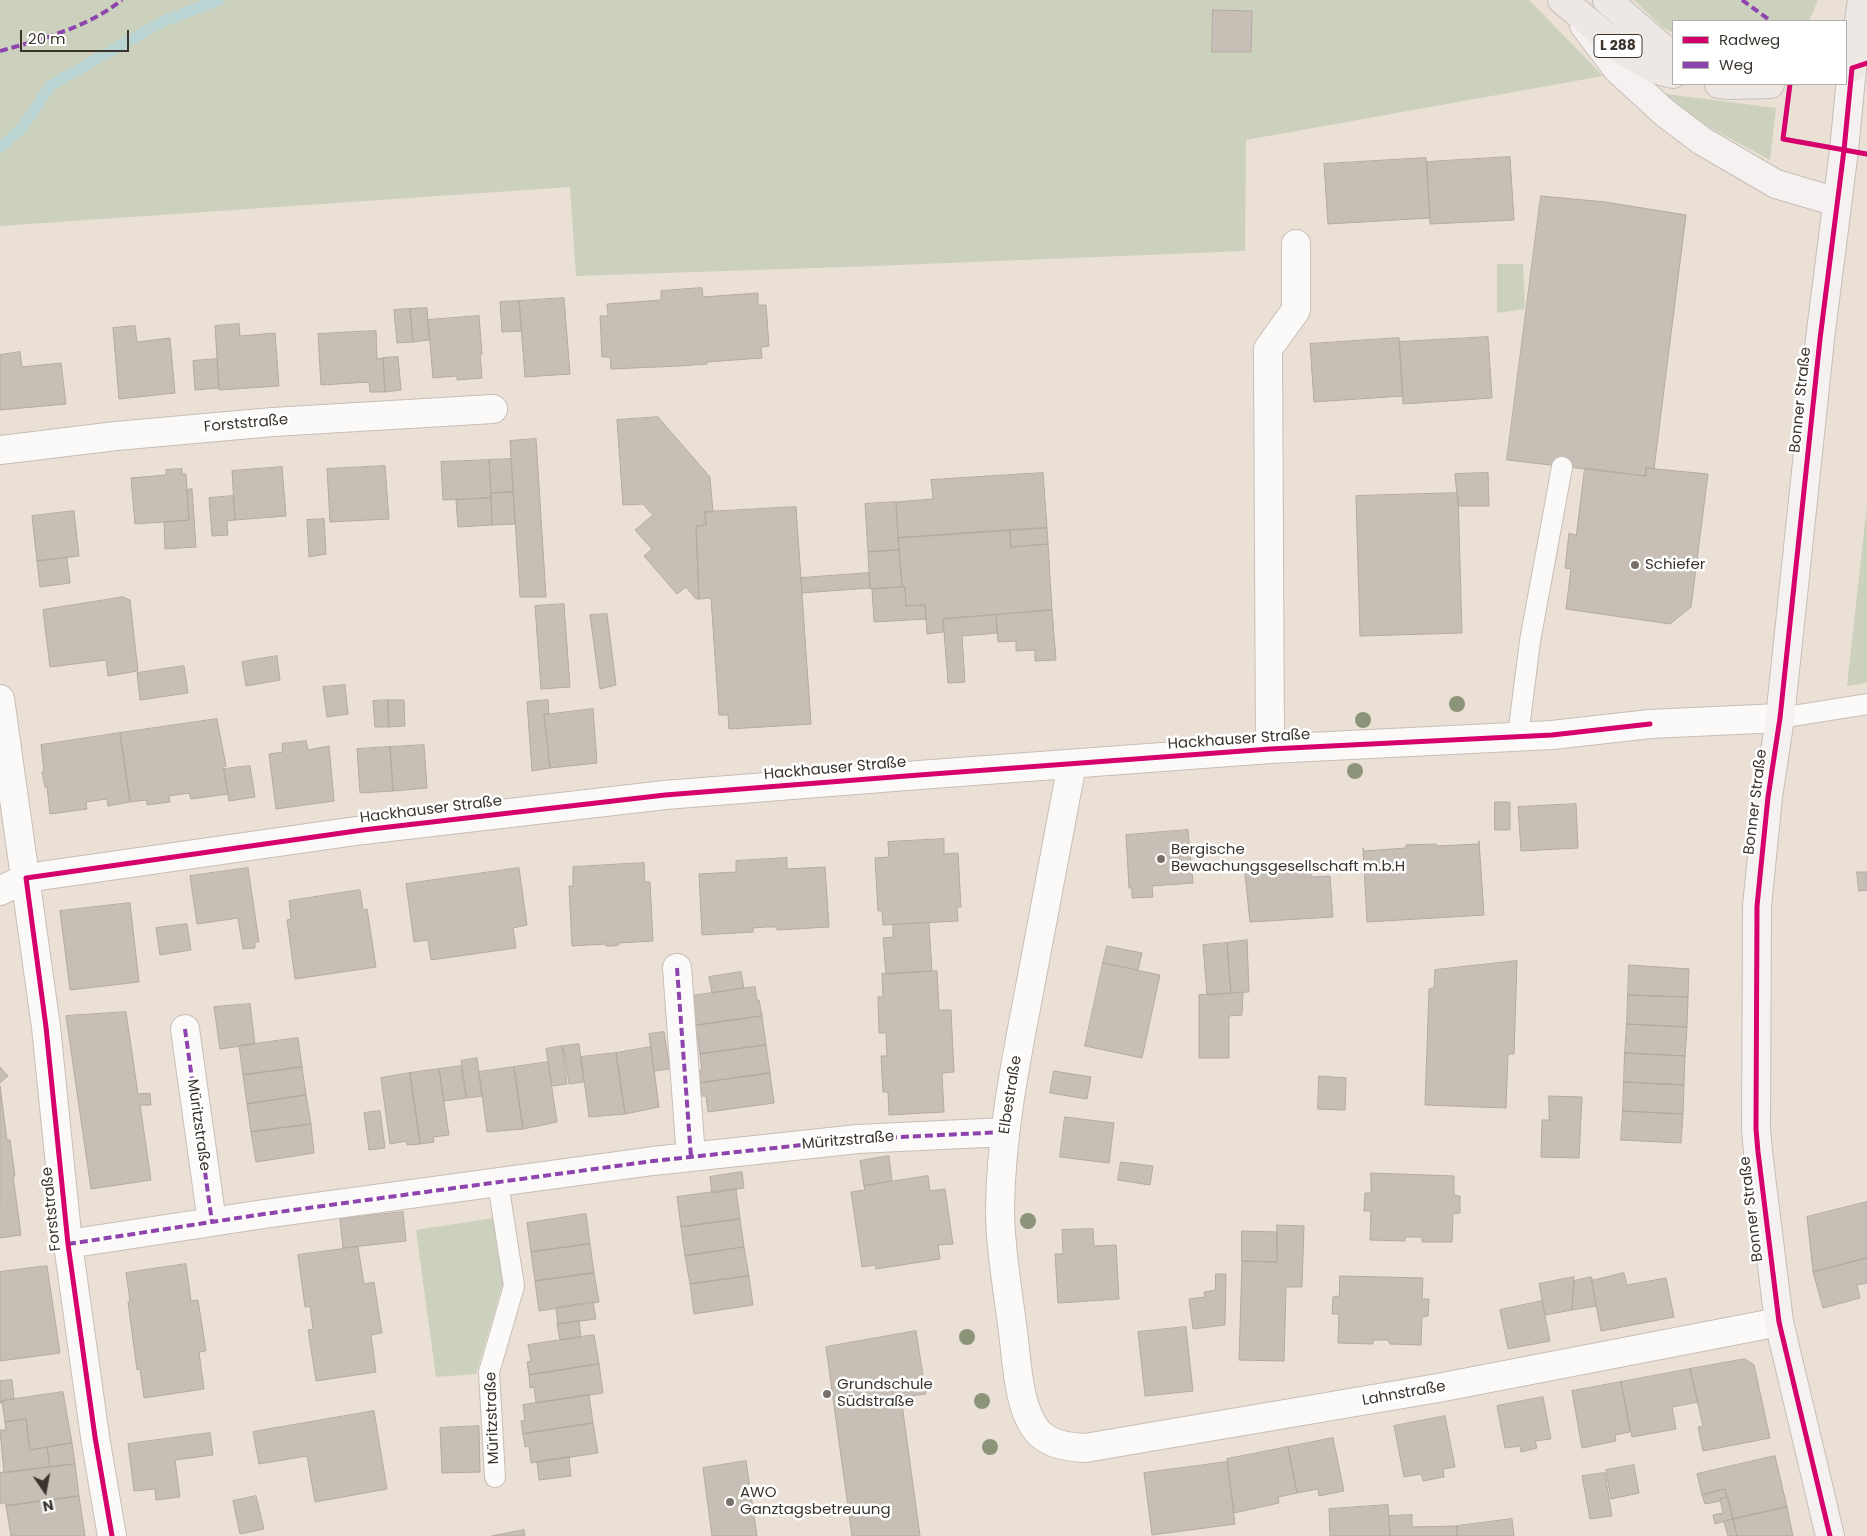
<!DOCTYPE html>
<meta charset="utf-8">
<style>
body{margin:0}
#map{position:relative;width:1867px;height:1536px;overflow:hidden;background:#eae0d6;font-family:Poppins,sans-serif}
canvas{display:block}
.legend{position:absolute;left:1672px;top:20px;width:175px;height:65px;box-sizing:border-box;background:#fff;border:1px solid #b1aeab;margin:0;padding:6px 9px;list-style:none;font-size:15px;color:#3b342d}
.legend li{display:flex;align-items:center;gap:10px;height:25px}
.legend b{width:25px;border:1px solid #b1aeab}
.north{position:absolute;left:20px;top:1466px;width:50px;height:50px;-webkit-text-stroke:4px #fff;paint-order:stroke;rotate:168deg;font-size:14px;font-weight:700;line-height:20px;text-align:center;color:#3b342d}
.north::after{content:'';display:block;margin:auto;width:18px;height:22px;background:#3b342d;clip-path:polygon(50% 0,100% 100%,50% 72%,0 100%)}
.scale{position:absolute;left:20px;top:30px;width:109px;height:22px;box-sizing:border-box;border:2px solid #3b342d;border-top:0;padding-left:6px;font-size:15px;line-height:18px;white-space:nowrap;color:#3b342d;-webkit-text-stroke:4px #fff;paint-order:stroke}
</style>
<div id="map">
<canvas width="1867" height="1536"></canvas>
<ul class="legend">
<li><b style="height:6px;background:#d6006c"></b>Radweg</li>
<li><b style="height:6px;background:#8e44ad"></b>Weg</li>
</ul>
<div class="north">N</div>
<div class="scale">20 m</div>
</div>
<script>
const context = document.querySelector('canvas').getContext('2d');
context.lineJoin = 'round';
function fillPath(path, color) { context.fillStyle = color; context.fill(path, 'evenodd'); }
function trace(path, color, width, dash) { context.strokeStyle = color; context.lineWidth = width; context.lineCap = dash ? 'butt' : 'round'; context.setLineDash(dash || []); context.stroke(path); }
function write(font, color, halo, rows, align = 'center') {
  context.font = font + ' Poppins,sans-serif'; context.lineWidth = 5; context.setLineDash([]); context.textBaseline = 'middle'; context.strokeStyle = halo; context.fillStyle = color; for (const [text, x, y, turn = 0] of rows) {
    context.save(); context.translate(x, y); context.rotate((+turn || 0) * Math.PI / 180); context.textAlign = isNaN(turn) ? turn : align; if (halo) context.strokeText(text, 0, 0); context.fillText(text, 0, 0); context.restore();
  }
}
fillPath(new Path2D(`
 M0,0H1529L1603,76L1246,140L1245,251L874,266L576,276L570,187L0,226Z
 M1634,0H1818L1809,21H1673V33L1661,26Z
 M1666,94L1776,108L1770,160L1666,104L1664,96Z
 M1497,264H1523L1525,309L1497,313Z
 M1867,505V683L1847,686Z
 M494,1218L503,1283L476,1374L436,1377L416,1230Z`), '#ccd1bd');
trace(new Path2D(`
 M0,148L23,127L51,85L164,21L219,0`), '#bad4d4', 11);
const building = new Path2D(`
 M1213,10L1252,11L1251,52H1212Z
 M1510,157L1514,220L1430,224L1427,162Z
 M1426,158L1430,218L1328,224L1324,164Z
 M1541,196L1605,202L1686,215L1654,469L1646,468V476L1507,460Z
 M702,288L703,297L758,293V305H766L769,346L761,347L762,358L707,362V364L680,366L611,369L610,357H602L600,316H608L607,304L661,300V291Z
 M564,298L570,374L525,377L519,301Z
 M519,301L522,331L502,332L500,302Z
 M427,308L429,340L413,342L410,309Z
 M410,309L413,342L397,343L394,310Z
 M479,316L482,354L480,355L482,378L457,380V376L433,378L428,320Z
 M239,324L240,336L275,333L279,386L219,390L215,326Z
 M135,326L137,342L170,338L175,393L119,399L113,328Z
 M376,331L377,359L383,358L385,392H370L369,382L321,385L318,334Z
 M1488,337L1492,398L1403,404L1399,342Z
 M1399,338L1403,396L1314,402L1310,344Z
 M20,352L22,367L61,363L66,404L0,410V355Z
 M398,357L401,390L385,392L383,358Z
 M217,359L219,388L195,390L193,361Z
 M658,417L710,477L713,512H705L706,525L696,526L699,599H696L686,587L677,594L644,556L652,549L635,530L653,515L643,504L623,505L617,420Z
 M536,439L546,597H520L510,441Z
 M511,459L513,492L491,493L489,460Z
 M489,460L491,498L443,500L441,462Z
 M385,466L389,519L330,522L327,469Z
 M282,467L286,516L235,520L232,471Z
 M1585,468L1646,476V468L1708,474L1691,607L1670,624L1566,609L1571,569L1565,568L1569,533L1576,535Z
 M182,469V474H186L189,520L135,524L131,478L166,475V470Z
 M1043,473L1047,528L898,538L896,502L933,499L931,480Z
 M1488,473L1489,506H1458L1455,474Z
 M192,489L196,547L165,549L164,522L189,520L187,490Z
 M513,492L515,524L492,525L491,493Z
 M1458,493L1462,633L1360,636L1356,496Z
 M233,496L235,520L227,521L228,535L212,536L209,498Z
 M491,498L492,525L458,527L456,500Z
 M896,502L899,550L868,552L865,504Z
 M796,507L811,724L729,729L728,715H719L711,598L699,599L696,526L706,525L705,512Z
 M74,511L79,556L37,561L32,516Z
 M324,519L326,554L309,557L307,520Z
 M1047,528L1048,544L1011,547L1010,530Z
 M1010,530L1011,547L1048,544L1052,610L943,619V632L927,634L925,605L906,606L905,587H902L898,538Z
 M899,550L902,587L870,589L868,552Z
 M67,558L70,583L40,587L37,561Z
 M869,573L870,588L802,593L801,578Z
 M905,587L906,606L925,605L926,619L874,622L872,589Z
 M123,597L130,600L138,671L108,676L106,660L50,667L43,610Z
 M564,604L570,687L541,689L535,606Z
 M1052,610L1056,660L1035,661V650L1016,651V641L998,642L996,615Z
 M607,614L616,685L600,689L590,615Z
 M996,615L997,633L962,636L965,682L948,683L943,619Z
 M277,656L280,680L246,686L242,662Z
 M184,666L188,693L140,700L137,673Z
 M345,685L348,714L327,717L323,687Z
 M388,700L389,727H375L373,701Z
 M388,700H404L405,726L389,727Z
 M548,700L549,714H544L550,768L532,771L527,702Z
 M593,709L597,763L550,768L544,715Z
 M217,719L226,766L223,767L228,794L191,799L189,793L169,796L170,802L147,805L146,800L130,802L120,733Z
 M120,733L130,802L108,806L107,799L86,802L87,809L50,814L47,787H45L42,772H44L41,745Z
 M306,741L308,750L329,746L334,801L276,809L269,754L283,752L282,744Z
 M424,745L427,788L393,791L390,747Z
 M390,747L393,791L360,793L357,749Z
 M250,766L255,797L229,801L224,769Z
 M1495,802H1510V830H1495Z
 M1576,804L1578,848L1521,851L1518,807Z
 M1188,830L1193,883L1152,886L1153,897L1132,898V888H1129L1126,835Z
 M944,839V854L958,853L961,907H957L958,921L883,925L882,911H878L875,858L889,857L888,842Z
 M1479,841L1484,915L1367,922L1363,848L1364,851L1406,848V845L1436,844L1437,846L1478,844Z
 M787,858V869L825,867L829,927L777,930V927H765L753,928V932L702,935L699,874L736,872V861Z
 M644,863L645,882H650L653,941L619,943V945L612,946H606V944L572,946L569,886H573V867Z
 M248,868L259,942H255V948L243,949L238,918L197,924L190,876Z
 M519,868L527,925L513,928L516,948L431,960L428,940L414,942L406,884Z
 M1311,868V877L1330,876L1333,917L1250,922L1245,874Z
 M1857,872H1867V890L1859,891Z
 M360,890L363,910L367,909L376,967L295,979L287,920L291,919L289,901Z
 M130,903L139,982L70,990L60,911Z
 M929,923L932,971L886,974L883,938L893,937V925Z
 M187,924L191,950L160,955L156,928Z
 M1247,940L1249,992L1231,993L1227,943Z
 M1227,943L1231,993L1207,995L1203,945Z
 M1107,946L1142,953L1138,970L1103,963Z
 M1517,961L1514,1054H1508L1506,1108L1425,1105L1429,989L1434,988L1435,970Z
 M1103,963L1160,975L1142,1058L1085,1046Z
 M1629,965L1689,969L1688,997L1628,995Z
 M937,971L939,1010H951L954,1072L942,1073L944,1112L889,1115L888,1092H883L881,1056H887L886,1033H879L878,997H883L882,974Z
 M741,972L744,988L712,993L709,977Z
 M755,987L757,1000H759L762,1016L691,1026V996Z
 M1243,993L1242,1015L1229,1016V1058H1199V995Z
 M1628,995L1688,997L1687,1027L1627,1024Z
 M250,1004L255,1044L220,1049L214,1007Z
 M126,1012L138,1094L150,1093L151,1105H140L151,1180L91,1189L66,1016Z
 M762,1016L766,1045L700,1054L698,1039H693L691,1026Z
 M1627,1024L1687,1027L1685,1056L1625,1053Z
 M664,1032L670,1069L654,1071L649,1034Z
 M298,1038L302,1067L243,1075L239,1046Z
 M579,1044L584,1082L569,1084L563,1046Z
 M766,1045L770,1073L700,1083L698,1070H702L700,1054Z
 M562,1046L567,1084L552,1086L546,1049Z
 M651,1047L659,1107L625,1114L616,1053Z
 M616,1053L625,1114L589,1117L581,1057Z
 M1625,1053L1685,1056L1684,1085L1624,1082Z
 M477,1058L482,1096L467,1098L461,1061Z
 M548,1062L557,1122L523,1129L514,1067Z
 M461,1066L466,1098L444,1101L439,1069Z
 M0,1067L8,1076L0,1083Z
 M302,1067L306,1095L247,1104L243,1075Z
 M514,1067L523,1129L487,1132L479,1072Z
 M439,1069L449,1135L433,1137L434,1142L420,1144L410,1073Z
 M1054,1071L1091,1077L1087,1099L1050,1093Z
 M410,1073L420,1144L407,1145L406,1141L390,1144L381,1078Z
 M770,1073L774,1103L708,1112L706,1096H702L700,1083Z
 M1319,1076L1346,1078L1345,1110L1318,1109Z
 M1624,1082L1684,1085L1683,1114L1623,1111Z
 M0,1086L7,1140H10L15,1176H13L21,1235L0,1238Z
 M306,1095L311,1124L251,1132L247,1104Z
 M1549,1096L1582,1097L1579,1158L1541,1157L1542,1120H1549Z
 M380,1111L385,1148L369,1150L364,1113Z
 M1623,1111L1683,1114L1681,1143L1621,1140Z
 M1065,1117L1114,1123L1109,1163L1060,1157Z
 M311,1124L314,1153L256,1162L251,1132Z
 M889,1156L892,1181L864,1186L860,1161Z
 M1121,1162L1153,1166L1150,1185L1118,1180Z
 M742,1172L744,1188L712,1193L710,1177Z
 M1371,1173L1454,1176V1195L1460,1196V1213L1453,1214L1452,1242H1422V1238L1420,1237H1405V1241L1370,1240L1371,1211H1364V1209L1365,1193H1371Z
 M928,1176L930,1191L945,1189L953,1244L938,1245L940,1259L876,1269L875,1265L862,1267L851,1192L865,1190L864,1186Z
 M736,1189L740,1219L681,1227L677,1197Z
 M1867,1202V1258L1813,1272L1807,1217Z
 M403,1212L406,1241L343,1248L340,1219Z
 M586,1214L590,1244L531,1252L527,1223Z
 M740,1219L744,1247L685,1256L681,1227Z
 M1277,1225L1304,1226L1302,1287H1286L1284,1361L1239,1360L1242,1261L1277,1262Z
 M1093,1229L1094,1246L1116,1245L1119,1299L1058,1303L1055,1254H1063L1062,1230Z
 M1242,1231L1277,1232V1262L1242,1261Z
 M590,1244L594,1273L535,1281L531,1252Z
 M358,1247L364,1284L374,1282L382,1333L371,1335L376,1372L316,1381L308,1330L313,1329L310,1306L305,1307L298,1255Z
 M744,1247L749,1276L690,1284L685,1256Z
 M1867,1258V1283L1857,1285L1860,1298L1823,1308L1813,1272Z
 M186,1264L191,1301L198,1300L206,1351L199,1352L204,1389L144,1398L140,1369L137,1370L128,1302L130,1301L126,1273Z
 M47,1266L60,1353L0,1361V1272Z
 M594,1273L599,1302L539,1311L535,1281Z
 M1624,1273L1627,1285L1666,1278L1674,1317L1601,1331L1591,1277L1593,1280Z
 M1216,1274H1226L1225,1325L1193,1329L1189,1299L1205,1297L1204,1292L1215,1290Z
 M749,1276L753,1305L694,1314L690,1284Z
 M1340,1276L1423,1278L1422,1299H1429L1428,1316L1422,1317L1421,1345L1390,1344L1388,1340H1373V1344L1338,1343L1339,1314H1332L1333,1297L1339,1296Z
 M1574,1277L1572,1310L1545,1315L1539,1284Z
 M1591,1277L1596,1306L1572,1310L1574,1281Z
 M1542,1301L1550,1341L1508,1349L1500,1310Z
 M593,1302L596,1319L558,1324L556,1308Z
 M579,1321L581,1337L560,1340L557,1324Z
 M1186,1327L1193,1391L1145,1396L1138,1332Z
 M916,1331L926,1394L901,1397L920,1536H852L826,1347Z
 M594,1335L599,1364L529,1375L527,1362L531,1361L528,1345Z
 M1745,1359L1754,1365L1770,1438L1703,1451L1698,1427L1703,1426L1690,1369Z
 M599,1364L603,1393L536,1403L534,1387L530,1388L529,1375Z
 M1690,1369L1698,1402L1672,1407L1676,1429L1632,1437L1621,1382Z
 M12,1380L14,1399L2,1401L3,1403H0V1381Z
 M1621,1382L1630,1432L1615,1435L1616,1441L1582,1448L1572,1391Z
 M63,1392L72,1443L30,1450L26,1419L5,1422L2,1401Z
 M589,1395L593,1423L523,1434L521,1421L525,1420L523,1405Z
 M1543,1397L1551,1439L1535,1441L1537,1448L1521,1452L1520,1446L1505,1448L1497,1406Z
 M374,1411L387,1489L315,1502L307,1456L259,1464L253,1432Z
 M1445,1416L1455,1467L1443,1469L1444,1477L1423,1481L1421,1474L1404,1477L1394,1426Z
 M26,1419L30,1450L47,1447L50,1467L4,1473L0,1430H6L5,1422Z
 M593,1423L598,1453L531,1463L529,1446L525,1447L523,1434Z
 M479,1426L480,1472L442,1473L440,1428Z
 M210,1433L213,1455L175,1460L180,1497L156,1500L155,1489L134,1491L128,1444Z
 M1333,1438L1344,1491L1319,1496L1318,1489L1297,1493L1288,1447Z
 M72,1443L75,1464L50,1467L47,1447Z
 M1288,1447L1297,1493L1278,1497L1279,1503L1234,1513L1227,1459Z
 M1775,1456L1787,1507L1733,1519L1725,1489L1702,1495L1697,1474Z
 M569,1457L571,1476L539,1480L537,1462Z
 M746,1461L757,1536H712L703,1468Z
 M1227,1462L1235,1524L1152,1535L1144,1473Z
 M75,1464L79,1496L6,1506L5,1503H0V1473Z
 M1634,1465L1639,1493L1611,1499L1606,1470Z
 M1605,1473L1612,1516L1590,1519L1582,1476Z
 M1725,1489L1727,1497L1720,1499L1721,1501L1705,1504L1702,1495Z
 M79,1496L85,1536H11L6,1506Z
 M256,1496L264,1529L240,1534L233,1501Z
 M1728,1497L1733,1519L1715,1524L1713,1515L1723,1513L1720,1499Z
 M1388,1505L1390,1536H1330L1329,1509Z
 M1787,1507L1793,1536H1737L1733,1519Z
 M1412,1515V1527L1457,1526V1536H1390L1389,1516Z
 M1512,1519L1514,1536H1457V1526Z
 M1733,1519L1737,1536H1728L1724,1522Z
 M524,1530L525,1536H492Z`);
fillPath(building, '#c7beb6');
trace(building, '#b3aba3', 1);
const service = new Path2D(`
 M1780,718L1867,704
 M1518,736L1530,641L1562,467
 M495,1477L489,1372L514,1286L498,1183`);
const minor = new Path2D(`
 M0,450L116,436L273,422L493,409
 M0,699L46,1027L68,1244L95,1437L112,1536
 M1270,749L1268,349L1296,310V244
 M1072,764C1058,838 1044,912 1030,987C1016,1060 1001,1133 1000,1208C1000,1249 1008,1291 1013,1332C1017,1361 1018,1411 1039,1433C1051,1445 1069,1447 1085,1448L1438,1388L1779,1322
 M0,891L26,878L363,830L665,795L919,775L1270,749L1552,735L1650,724L1780,718
 M677,968L691,1157
 M185,1029L212,1222
 M68,1244L264,1214L653,1161L858,1139L1005,1132`);
const secondary = new Path2D(`
 M1584,25L1618,70L1665,113L1702,141L1776,184L1837,202
 M1830,1536L1779,1322L1758,1152L1756,1129L1757,906L1768,797L1780,718L1820,339L1844,150L1852,68`);
const primary = new Path2D(`
 M1562,0L1625,52L1657,70L1673,74
 M1607,0L1673,57
 M1846,69L1852,68L1862,0
 M1719,84L1730,85L1770,84`);
trace(service, '#c7beb7', 22);
trace(minor, '#c7beb7', 30);
trace(secondary, '#c7beb7', 30);
trace(primary, '#c5c0bb', 30);
trace(service, '#fcfaf9', 20);
trace(minor, '#fcfaf9', 28);
trace(secondary, '#f5f1f0', 28);
trace(primary, '#eee8e5', 28);
trace(new Path2D(`
 M1742,0L1771,21
 M0,51C43,39 86,28 122,0
 M677,968L691,1157
 M185,1029L212,1222
 M68,1244L264,1214L653,1161L858,1139L1005,1132`), '#8e44ad', 4, [8, 4]);
trace(new Path2D(`
 M1790,84L1783,139L1867,154
 M112,1536L95,1437L68,1244L46,1027L26,878L363,830L665,795L919,775L1270,749L1552,735L1650,724
 M1830,1536L1779,1322L1758,1152L1756,1129L1757,906L1768,797L1780,718L1820,339L1844,150L1852,68L1867,63`), '#d6006c', 5);
context.fillStyle = '#8b9478';
for (const [x, y] of [
 [1457,704],
 [1363,720],
 [1355,771],
 [1028,1221],
 [967,1337],
 [982,1401],
 [990,1447]
]) { context.beginPath(); context.arc(x, y, 8, 0, 2 * Math.PI); context.fill(); }
for (const [x, y, r, color] of [
 [1635,565,5,"#787068"],
 [1161,859,5,"#787068"],
 [827,1394,5,"#787068"],
 [730,1502,5,"#787068"]
]) { const dot = new Path2D(); dot.arc(x, y, r, 0, 2 * Math.PI); context.fillStyle = color; context.fill(dot); trace(dot, '#fff', 2); }
for (const [x, y, w] of [
 [1618,46,48]
]) { const box = new Path2D(); box.roundRect(x - w / 2, y - 11.5, w, 23, 4); context.fillStyle = '#fff'; context.fill(box); trace(box, '#3b342d', 1); }
write('bold 14px', '#3b342d', null, [
 ["L 288",1618,46]
]);
write('15px', '#3b342d', '#fff', [
 ["Bonner Straße",1801,400,-84],
 ["Forststraße",246,424,-5],
 ["Hackhauser Straße",1239,740,-4],
 ["Hackhauser Straße",835,769,-5],
 ["Bonner Straße",1756,802,-83],
 ["Hackhauser Straße",431,810,-7],
 ["Elbestraße",1011,1095,-81],
 ["Müritzstraße",198,1125,82],
 ["Müritzstraße",848,1141,-5],
 ["Forststraße",52,1209,-96],
 ["Bonner Straße",1752,1209,-97],
 ["Lahnstraße",1404,1394,-10],
 ["Müritzstraße",493,1418,-92]
]);
write('15px', '#3b342d', '#fff', [
 ["Schiefer",1645,565],
 ["Bergische",1171,850],
 ["Bewachungsgesellschaft m.b.H",1171,867],
 ["Grundschule",837,1385],
 ["Südstraße",837,1402],
 ["AWO",740,1493],
 ["Ganztagsbetreuung",740,1510]
], 'left');
</script>
